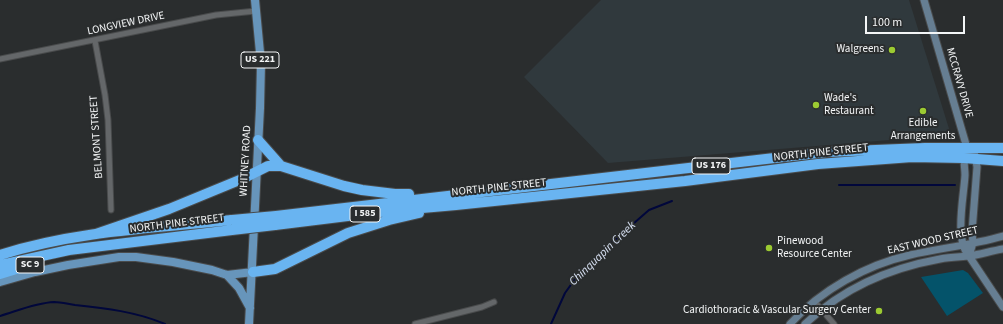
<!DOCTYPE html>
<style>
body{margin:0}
#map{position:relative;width:1003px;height:324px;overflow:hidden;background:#2a2d2e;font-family:"Source Sans 3",sans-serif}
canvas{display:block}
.scale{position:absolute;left:865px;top:16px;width:100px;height:18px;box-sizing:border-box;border:2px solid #f3f5f6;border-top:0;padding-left:5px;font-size:12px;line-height:14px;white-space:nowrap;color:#f3f5f6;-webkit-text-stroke:3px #2a2d2e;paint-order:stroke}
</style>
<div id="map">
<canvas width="1003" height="324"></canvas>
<div class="scale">100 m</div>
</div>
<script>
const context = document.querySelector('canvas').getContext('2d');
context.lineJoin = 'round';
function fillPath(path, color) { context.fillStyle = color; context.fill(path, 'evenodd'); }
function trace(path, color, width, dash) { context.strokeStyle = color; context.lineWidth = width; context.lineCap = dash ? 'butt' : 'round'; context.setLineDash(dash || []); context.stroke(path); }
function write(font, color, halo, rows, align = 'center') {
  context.font = font + ' "Source Sans 3",sans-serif'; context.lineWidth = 4; context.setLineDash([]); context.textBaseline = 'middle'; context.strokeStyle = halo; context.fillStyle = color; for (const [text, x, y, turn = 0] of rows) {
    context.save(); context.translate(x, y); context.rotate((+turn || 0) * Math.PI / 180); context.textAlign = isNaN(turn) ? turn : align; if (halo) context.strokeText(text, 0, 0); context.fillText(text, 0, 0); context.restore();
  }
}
fillPath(new Path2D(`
 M601,0H909L951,135L608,163L524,77Z`), '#30393d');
fillPath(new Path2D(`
 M963,270L968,273L983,293L947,316L921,277Z`), '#04536a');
trace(new Path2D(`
 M839,185H955
 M0,316C17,311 35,303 54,302C61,302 68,304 75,305C105,308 137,312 165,324
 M551,324L565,293L575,279L593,263L610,244L649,210L672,201`), '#01073b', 2);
const street = new Path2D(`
 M95,41L105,95L108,120L111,210
 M0,59L216,15L256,11
 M815,302L834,324
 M415,324L482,307L494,302`);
const secondary = new Path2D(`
 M924,0L967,148
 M967,148L975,155L977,167L972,232L973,243L969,256
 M965,154C963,161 965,168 965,175C964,196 954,240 969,256L1003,307
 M790,324C821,290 866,265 910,255C941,248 972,245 1003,236
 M805,324C842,289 890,268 940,259C950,257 960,257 970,256C981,254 992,251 1003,249`);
const primary = new Path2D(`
 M227,275L239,288L250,308
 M0,282L35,272L68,265L119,257H136L173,262L212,270L227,275L253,272
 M249,324L260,108L261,63L255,0`);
const highway = new Path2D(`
 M258,140L281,166
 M276,216L826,152L925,148H1003
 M275,225L388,211L456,205L685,181L818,164L912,157L964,158L1003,161
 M96,234L169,209L242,179L268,166H281L344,186L362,190L395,194H409
 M0,255C75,231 154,228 232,220
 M0,265L69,250L232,230
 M253,272L275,269L348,233L389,220L419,213
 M0,274L36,263`);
trace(street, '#494b4c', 7);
trace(secondary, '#494b4c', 9);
trace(primary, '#494b4c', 10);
trace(highway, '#494b4c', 12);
trace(street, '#646769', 5);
trace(secondary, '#667e92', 7);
trace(primary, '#6795bb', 8);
trace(highway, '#69b4f1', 10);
const highwayBridge = new Path2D(`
 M232,220L276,216
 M232,230L275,225`);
trace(highwayBridge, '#494b4c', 12, []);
trace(highwayBridge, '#69b4f1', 10);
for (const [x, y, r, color] of [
 [892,50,4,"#9ccb32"],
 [816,105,4,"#9ccb32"],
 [923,111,4,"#9ccb32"],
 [769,248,4,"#9ccb32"],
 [879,311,4,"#9ccb32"]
]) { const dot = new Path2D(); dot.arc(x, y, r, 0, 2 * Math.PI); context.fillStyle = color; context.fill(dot); trace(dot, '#2a2d2e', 1.5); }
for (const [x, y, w] of [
 [260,60,38],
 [711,166,38],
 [365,214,30],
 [30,265,28]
]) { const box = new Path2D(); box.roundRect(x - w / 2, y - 8, w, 16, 3); context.fillStyle = '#2a2d2e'; context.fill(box); trace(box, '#f3f5f6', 1); }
write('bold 10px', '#f3f5f6', null, [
 ["US 221",260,60],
 ["US 176",711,166],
 ["I 585",365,214],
 ["SC 9",30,265]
]);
write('11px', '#f3f5f6', '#2a2d2e', [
 ["LONGVIEW DRIVE",126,24,-12],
 ["MCCRAVY DRIVE",959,83,74],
 ["BELMONT STREET",97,137,-94],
 ["NORTH PINE STREET",821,153,-6],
 ["WHITNEY ROAD",246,161,-87],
 ["NORTH PINE STREET",499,188,-6],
 ["NORTH PINE STREET",177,224,-7],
 ["EAST WOOD STREET",933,241,-13]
]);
write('11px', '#f3f5f6', '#2a2d2e', [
 ["Walgreens",884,50],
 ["Wade's",824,99,"left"],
 ["Restaurant",824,112,"left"],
 ["Edible",923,124,"center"],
 ["Arrangements",923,137,"center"],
 ["Pinewood",777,242,"left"],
 ["Resource Center",777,255,"left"],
 ["Cardiothoracic & Vascular Surgery Center",871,311]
], 'right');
write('italic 12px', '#d7e0f2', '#2a2d2e', [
 ["Chinquapin Creek",603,254,-44]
]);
</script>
